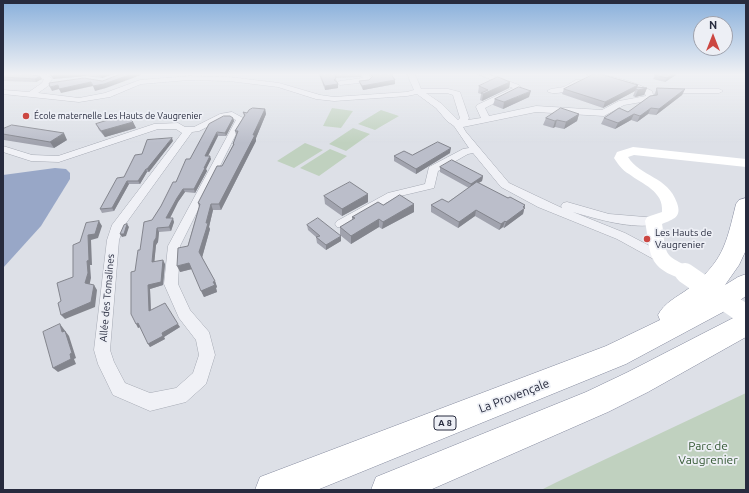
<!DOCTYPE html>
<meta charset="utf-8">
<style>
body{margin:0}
#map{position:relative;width:749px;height:493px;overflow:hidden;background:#dde0e7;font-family:Ubuntu,sans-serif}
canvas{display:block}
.frame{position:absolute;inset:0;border:4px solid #272b3e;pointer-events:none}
.north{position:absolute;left:693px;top:16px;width:40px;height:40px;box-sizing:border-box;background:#edeff5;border:1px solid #9ea1ac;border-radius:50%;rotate:0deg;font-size:11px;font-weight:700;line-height:16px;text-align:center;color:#272b3e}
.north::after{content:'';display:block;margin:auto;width:14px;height:18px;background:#cc4742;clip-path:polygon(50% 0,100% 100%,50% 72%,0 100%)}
</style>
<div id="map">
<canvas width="749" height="493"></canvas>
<div class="frame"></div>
<div class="north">N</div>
</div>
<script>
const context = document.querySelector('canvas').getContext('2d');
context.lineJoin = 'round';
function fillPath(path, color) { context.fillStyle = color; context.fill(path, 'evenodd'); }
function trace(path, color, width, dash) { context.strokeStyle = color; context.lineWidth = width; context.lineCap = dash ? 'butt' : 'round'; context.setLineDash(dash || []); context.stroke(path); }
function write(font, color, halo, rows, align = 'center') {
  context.font = font + ' Ubuntu,sans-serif'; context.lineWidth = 3.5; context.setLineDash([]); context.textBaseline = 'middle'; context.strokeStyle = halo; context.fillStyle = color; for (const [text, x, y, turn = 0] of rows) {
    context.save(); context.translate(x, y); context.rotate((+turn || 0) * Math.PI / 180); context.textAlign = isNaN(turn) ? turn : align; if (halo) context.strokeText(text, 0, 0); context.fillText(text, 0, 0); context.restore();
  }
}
fillPath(new Path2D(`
 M332,108L353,111L341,128L323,126Z
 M381,110L399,116L375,130L358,124Z
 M353,128L370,134L346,151L329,144Z
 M305,143L323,150L294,168L277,161Z
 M330,149L347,156L319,176L300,168Z
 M746,393V490H541L557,482Z`), '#c0d1bf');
fillPath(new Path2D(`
 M55,168L66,169L70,173V179L41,226L3,268V175Z`), '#98a7c7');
const street = new Path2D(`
 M22,74C32,74 45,71 52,79L48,86L38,93L79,98L105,93L140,80L189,76L229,77L279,83L320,95L334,97L407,92L414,90L407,74H415L421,89H448L460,92L469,118L468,120L481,118L476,107L477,105L513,88L477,74H488L519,85L522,89L485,108L489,116L536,106L602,110L619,101L646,96L645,94L635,89L588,76L587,74C609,74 633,81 652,91L654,98L653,100L624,105L604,116L536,112L463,127L466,132L509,183L562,208L561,206L563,203L567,202L609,214L657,218L659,221L657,224C633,230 597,219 573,212L625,233L667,255L669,258L667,261L662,263L657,261L617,239L538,207L501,187L473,153L468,154L438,171L434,188L396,197L345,227H337L335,224L337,221L388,193L425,184L429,167L463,149L469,148L454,126L447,121L436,108L417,94L407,96L334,101L316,99L278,87L229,81L189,80L141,84L110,97L79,102L3,94V90L29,92L42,83L44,79L26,76ZM426,93H447L453,95L460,118L458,120L442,104Z
 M361,74H369L372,80L368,82L340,85L336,83L340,81L363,78Z
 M576,80H582L583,82C576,89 555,97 547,91L551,89L564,87Z
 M664,89H719L723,91L719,93H664Z
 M232,112L245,119L240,126L180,246L178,284L190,310L209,332L215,355L206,384L186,402L150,411L113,395L98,364L94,350L107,240L112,225L182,133L176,129H158L59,162L31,161L3,152V146L32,155L58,156L154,124L178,123L185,127H194L220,114ZM225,118H231L236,120L168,246L164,284L179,318L196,340L199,355L193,373L176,388L150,393L125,383L114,362L110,350L119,240L124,226L192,132L199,131Z`);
const highway = new Path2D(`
 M746,198V250L739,265L725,285L738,277L746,274V296L723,312L626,364L317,490H255L260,477L606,346L660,320L658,315C664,303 677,297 688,289C723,262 726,245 736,204L739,200Z
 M746,313V337L648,392L608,412L430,490H371L376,477L586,392L628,372L737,316Z`);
trace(street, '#a6aab4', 1);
trace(highway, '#858a9e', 1);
fillPath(street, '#f0f1f6');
fillPath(new Path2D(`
 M633,147L746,159V167L634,155L628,157C640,177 668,176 677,203C682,217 674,219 662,224C664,233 663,244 667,252C673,263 689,263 695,273L692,278L685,280C646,268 651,254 645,221L647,217L662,212C664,191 642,184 629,174C622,170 618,164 614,158L617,152Z`), '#fff');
fillPath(highway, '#fff');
trace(new Path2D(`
 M685,273L746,315`), '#fff', 20);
fillPath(new Path2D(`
 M3,74L40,76L42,79L36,82L3,81Z
 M49,74H114L102,78L86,76L53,79Z
 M319,74H361V77L336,78L338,88L325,90Z
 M370,74H393V76L395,84L363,90L360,84L359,81L369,80L372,77Z
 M656,74H676V75L665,82L653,79L655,75Z
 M510,82L509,88L482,101L480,100L481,94L478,93L479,86Z
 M638,85L637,87L647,88L644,95L635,97L633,96L635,91L603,108L562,94L564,89Z
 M657,88L685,89L682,95L656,115L648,114L637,122L631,120L615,129L601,124L604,118L628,112L654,95Z
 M529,97L503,109L493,105L495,99Z
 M265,109L266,114L256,138V141L221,210H213L209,227L210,229L202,257L215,281L217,287L216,288L217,292L204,297L192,269L180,272L199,207L198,203L222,166L233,145V144L236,135L235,131L244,116L243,112L247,113Z
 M579,114L577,121L564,129L555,127L553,128L543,125L546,118Z
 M233,118L234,121L226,136H218L208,156L211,159L206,169L207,171L195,193L185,192L178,202L170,218L174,222L171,231L159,232L158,242L156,245L154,262L165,264L163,285L150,289L151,310L180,327L164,337L165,339L150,347L140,327L138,328L135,271L140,250L152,220L161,206L190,159Z
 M133,122L136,128L105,137L99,130L96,124Z
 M3,129L67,140L54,148L4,140L3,138Z
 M173,141L149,172H147L140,184H129L114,211L102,213L100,209L124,177Z
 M450,153L416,174L394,161V156Z
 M440,167L483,176L482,181L478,183L508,198L525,205L523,214L504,228L503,227L499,230L475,216L458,228L431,212V205L448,202L469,188L440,172Z
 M324,196L368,202L342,216L325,204Z
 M383,205L414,212L382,229L379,227L351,244L340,235V227L352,220V217Z
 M307,225L341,241L326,250L317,243L316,237L308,230Z`), '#a1a3ae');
fillPath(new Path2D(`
 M69,74H85L86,76L53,79L52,76Z
 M104,74H114L102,78L100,75Z
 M132,74H140L141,75L106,88L95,91L93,86Z
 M674,74H676V75L665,82L667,78Z
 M40,76L42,79L36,82L35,79Z
 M395,80V84L363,90L362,86Z
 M91,82L93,86L61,93L59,89L52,91L50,87L58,85Z
 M510,82L509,88L482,101L483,94Z
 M338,84V88L325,90V86Z
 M638,85L635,91L603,108L605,102Z
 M647,88L644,95L635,97L638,90Z
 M685,89L682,95L656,115L659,109Z
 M531,91L529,97L503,109L504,102Z
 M651,108L648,114L637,122L640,116Z
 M265,109L266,114L256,138V141L221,210L219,204L253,135Z
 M579,114L577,121L564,129L566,122Z
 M634,114L631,120L615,129L618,123Z
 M233,118L234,121L226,136L225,133Z
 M557,120L555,127L553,128L555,121Z
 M133,122L136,128L105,137L101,131Z
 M217,132L218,136L206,160L205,156Z
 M64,133L67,140L54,148L50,142Z
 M172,138L173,141L149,172L147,169Z
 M451,148L450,153L416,174V169Z
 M210,156L211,159L206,169L207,171L195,193L194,189Z
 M146,169L147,172L140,184L138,181Z
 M483,176L482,181L470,188L471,184Z
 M127,181L129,184L114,211L112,208Z
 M183,189L185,192L178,202L168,222L166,218L177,198Z
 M368,194V202L342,216V209Z
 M211,204L213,210L209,227L210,229L202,258L199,252Z
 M414,204V212L382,229L383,222Z
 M525,205L523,214L504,228L506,222Z
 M476,210L475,216L458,228L459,222Z
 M173,218L174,222L171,231L169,227Z
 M379,219V227L351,244V236Z
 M99,221L102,226L98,238L91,240L92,265H90L91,278L89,287L85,283L87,261L88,235Z
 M505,221L503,227L499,230L501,224Z
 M127,224L129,227L126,236L122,237L120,234Z
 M157,228L159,232L158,242L156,245L154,266L152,262L154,241Z
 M341,236V241L326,250V245Z
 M163,260L165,264L163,285L150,289L151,314L149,311L148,285Z
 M189,263L192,269L180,272L177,266Z
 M215,281L217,287L216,288L217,292L204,297L201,291Z
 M94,285L97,290L95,307L65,319L61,315Z
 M138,323L140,327L138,328L136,324Z
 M60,324L69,336L76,358L74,359L76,364L58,372L53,368L62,332Z
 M178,324L180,327L164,337L165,339L150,347L148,344L162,333Z`), '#83858d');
const building = new Path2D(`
 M3,74H23L40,76L35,79L3,77Z
 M50,74H69L52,76Z
 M93,74H104L100,75Z
 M121,74H132L104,84L93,86L91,82L59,89L58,85L50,87L49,83L84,78L102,81Z
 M320,74H338H334L336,78L334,80L337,82L338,84L325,86Z
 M372,74H391L395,80L362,86L359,81L369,80L373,76Z
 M594,74H600L638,85L605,102L564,89Z
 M656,74H674L667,78L655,75Z
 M498,77L510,82L483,94L481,93L488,90L479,86Z
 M519,87L531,91L504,102L495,99Z
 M637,87L647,88L638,90L636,89Z
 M657,88L685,89L659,109L651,108L640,116L634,114L618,123L604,118L619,108L628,112L650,96L657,95Z
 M253,108L265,109L253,135H255L219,204H211L206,223H208L206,230L199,252L215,281L213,282L215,285L201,291L189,263L177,266L178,248L188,246L200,204L198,203L217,166H222L234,144H233L238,131H235L245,115L243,112L247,113L249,110Z
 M561,108L579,114L566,122L557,120L555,121L546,118Z
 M126,115L133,122L101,131L96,124Z
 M224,116H230L233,118L225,133L217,132L205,156H210L204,168H205L194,189H183L177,198L166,218H173L169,227L157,228L156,238L154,241L152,262L163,260L161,282L148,285L149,311L165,303L178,324L162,333L163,336L148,344L138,323L136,324L131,314V272L135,271L138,250H140L144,222L152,220L161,206L173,182H176L186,159H190L209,124Z
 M12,125L64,133L50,142L3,134V132L4,131H3V129Z
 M172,138L147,169H146L138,181H127L112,208L100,209L117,178L124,177L135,155L142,154L147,140Z
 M438,142L451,148L416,169L394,156L404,151L412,155Z
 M452,160L483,176L471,184L440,167Z
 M350,182L368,194L342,209L324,196Z
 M477,182L508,198L510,197L525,205L523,207L525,208L506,222L505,221L501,224L476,210L459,222L431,205L442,199L448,202Z
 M400,195L414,204L383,222L379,219L351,236L340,227L355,218L352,217L378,202L383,205Z
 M318,218L341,236L326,245L316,237L320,236L307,225Z
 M99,221L95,234L88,235L89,260L87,261L88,273L85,283L94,285L91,302L61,315L58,303L61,301L57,283L73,277V245L80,242L86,223Z
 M127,224L124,234H120L124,225Z
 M60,324L62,332L65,331L72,353L70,354L71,359L53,368L43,332Z`);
fillPath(building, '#bbbeca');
trace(building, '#83858d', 1);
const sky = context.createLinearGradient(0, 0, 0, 143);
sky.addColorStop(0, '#88afdb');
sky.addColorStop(0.52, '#f0f1f4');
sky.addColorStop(1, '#f0f1f400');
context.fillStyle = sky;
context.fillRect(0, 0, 749, 143);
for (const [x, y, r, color] of [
 [26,116,4,"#cc4742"],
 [647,239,4,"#cc4742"]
]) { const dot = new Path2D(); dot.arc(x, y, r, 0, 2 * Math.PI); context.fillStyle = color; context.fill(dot); trace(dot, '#edeff5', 1.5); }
write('9px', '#272b3e', '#edeff5', [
 ["École maternelle Les Hauts de Vaugrenier",34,116]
], 'left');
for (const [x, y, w] of [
 [445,423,22]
]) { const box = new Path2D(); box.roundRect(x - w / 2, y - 7, w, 14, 3); context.fillStyle = '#edeff5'; context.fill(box); trace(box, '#272b3e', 1); }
write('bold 9px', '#272b3e', null, [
 ["A 8",445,423]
]);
write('10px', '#272b3e', '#edeff5', [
 ["Les Hauts de",655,233],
 ["Vaugrenier",655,245]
], 'left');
write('10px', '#272b3e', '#edeff5', [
 ["Allée des Tomalines",107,298,-85]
]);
write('12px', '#272b3e', '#edeff5', [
 ["La Provençale",514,396,-21]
]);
write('12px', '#355934', '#edeff5', [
 ["Parc de",708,446],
 ["Vaugrenier",708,460]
]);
</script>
